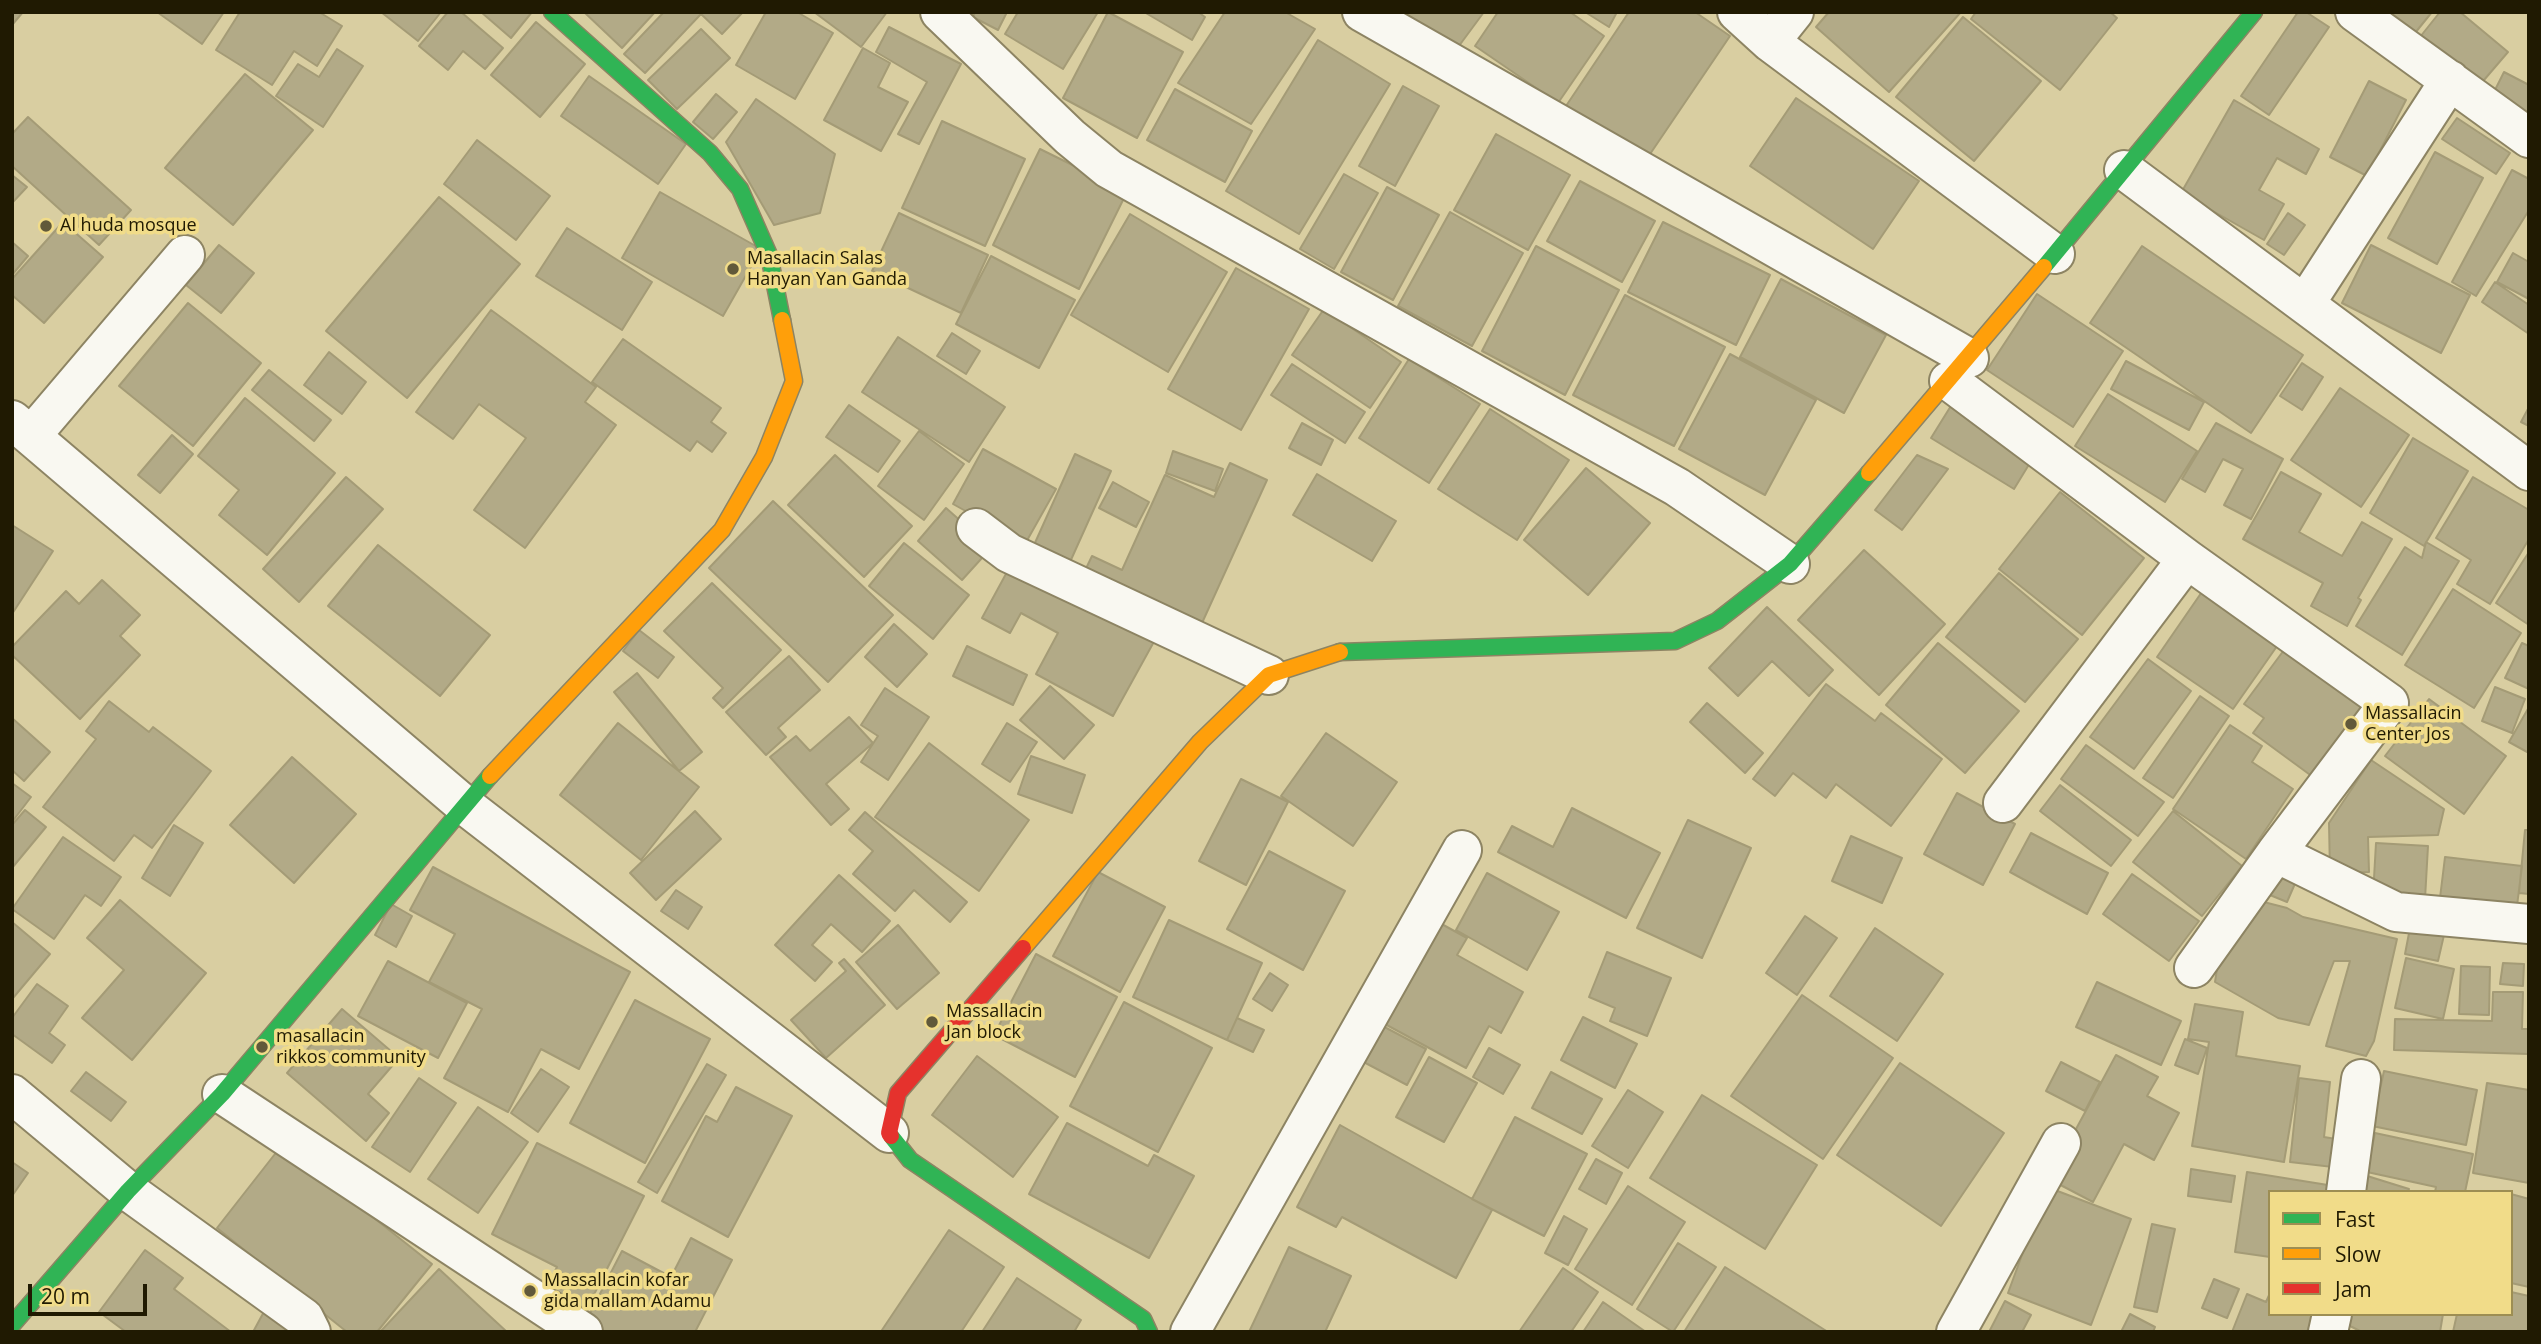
<!DOCTYPE html>
<style>
body{margin:0}
#map{position:relative;width:2541px;height:1344px;overflow:hidden;background:#d9cea1;font-family:"Open Sans",sans-serif}
canvas{display:block}
.frame{position:absolute;inset:0;border:14px solid #201a02;pointer-events:none}
.legend{position:absolute;left:2268px;top:1190px;width:245px;height:126px;box-sizing:border-box;background:#f1dc89;border:2px solid #9d8e53;margin:0;padding:9px 12px;list-style:none;font-size:21px;color:#201a02}
.legend li{display:flex;align-items:center;gap:14px;height:35px}
.legend b{width:35px;border:2px solid #9d8e53}
.scale{position:absolute;left:28px;top:1284px;width:119px;height:32px;box-sizing:border-box;border:4px solid #201a02;border-top:0;padding-left:9px;font-size:21px;line-height:24px;white-space:nowrap;color:#201a02;-webkit-text-stroke:5px #f1dc89;paint-order:stroke}
</style>
<div id="map">
<canvas width="2541" height="1344"></canvas>
<div class="frame"></div>
<ul class="legend">
<li><b style="height:9px;background:#30b455"></b>Fast</li>
<li><b style="height:9px;background:#ff9f0a"></b>Slow</li>
<li><b style="height:9px;background:#e5322d"></b>Jam</li>
</ul>
<div class="scale">20 m</div>
</div>
<script>
const context = document.querySelector('canvas').getContext('2d');
context.lineJoin = 'round';
function fillPath(path, color) { context.fillStyle = color; context.fill(path, 'evenodd'); }
function trace(path, color, width, dash) { context.strokeStyle = color; context.lineWidth = width; context.lineCap = dash ? 'butt' : 'round'; context.setLineDash(dash || []); context.stroke(path); }
function write(font, color, halo, rows, align = 'center') {
  context.font = font + ' "Open Sans",sans-serif'; context.lineWidth = 7; context.setLineDash([]); context.textBaseline = 'middle'; context.strokeStyle = halo; context.fillStyle = color; for (const [text, x, y, turn = 0] of rows) {
    context.save(); context.translate(x, y); context.rotate((+turn || 0) * Math.PI / 180); context.textAlign = isNaN(turn) ? turn : align; if (halo) context.strokeText(text, 0, 0); context.fillText(text, 0, 0); context.restore();
  }
}
const building = new Path2D(`
 M12,12H23L12,25Z
 M157,12H224L202,44Z
 M240,12H319L342,26L317,66L294,51L272,85L216,50Z
 M381,12H441L418,41Z
 M448,12H461L503,48L485,69L463,51L448,70L419,46Z
 M481,12H532L511,38Z
 M584,12H655L622,48Z
 M664,12H743L722,34L701,14L645,73L624,54Z
 M766,12H797L833,33L795,99L736,65Z
 M814,12H887L861,47Z
 M975,12H1007L998,30L973,17Z
 M1018,12H1098L1063,69L1005,34Z
 M1108,12L1183,52L1137,138L1063,98Z
 M1144,12H1198L1205,17L1192,40Z
 M1225,12H1285L1315,29L1251,124L1178,83Z
 M1399,12H1484L1453,54Z
 M1498,12H1570L1604,36L1558,103L1475,46Z
 M1585,12H1617L1609,27Z
 M1629,12H1695L1730,36L1646,160L1566,106Z
 M1829,12H1961L1889,92L1816,27Z
 M1976,12H2110L2117,18L2060,90L1971,19Z
 M2298,12H2306L2329,27L2269,115L2241,96Z
 M2380,12H2432L2411,38Z
 M2440,12H2460L2508,52L2478,87L2420,37Z
 M1963,17L2041,81L1974,161L1896,97Z
 M536,22L585,64L540,117L491,75Z
 M889,27L961,64L919,144L898,134L927,82L876,52Z
 M701,29L730,58L677,109L648,80Z
 M1318,40L1390,84L1299,234L1226,191Z
 M863,48L890,63L878,87L908,102L881,151L824,120Z
 M337,49L363,66L323,127L276,96L298,64L319,77Z
 M2504,72L2529,85V121L2490,100Z
 M245,74L313,130L233,225L165,168Z
 M589,76L686,144L658,184L561,116Z
 M2369,81L2406,100L2367,176L2330,157Z
 M1403,86L1439,106L1395,186L1359,166Z
 M1175,89L1252,131L1225,182L1147,140Z
 M716,94L737,112L713,139L693,122Z
 M1796,98L1919,181L1873,249L1750,166Z
 M756,99L835,154L820,213L774,225L726,142Z
 M2234,100L2319,149L2306,174L2277,158L2259,190L2284,204L2264,240L2181,193Z
 M28,117L131,210L99,245L12,166V134Z
 M2457,118L2510,153L2496,174L2442,139Z
 M942,121L1025,159L985,246L902,208Z
 M1496,134L1570,175L1528,250L1454,210Z
 M477,140L550,196L516,240L444,184Z
 M1040,149L1127,192L1079,289L993,245Z
 M2435,152L2483,178L2437,264L2388,238Z
 M2512,170L2529,179V210L2476,296L2452,282Z
 M1344,174L1378,193L1334,269L1300,249Z
 M12,175L27,187L12,203Z
 M1580,181L1655,221L1622,282L1547,241Z
 M1387,187L1439,215L1393,300L1341,272Z
 M660,192L761,249L723,316L622,258Z
 M439,197L520,264L407,398L326,331Z
 M1450,212L1523,253L1472,346L1398,306Z
 M899,213L988,255L961,313L872,271Z
 M2288,213L2305,225L2284,255L2267,244Z
 M1130,214L1227,272L1168,372L1071,315Z
 M63,222L103,257L44,323L12,295V279Z
 M1663,222L1770,275L1736,345L1628,292Z
 M567,228L652,282L622,330L536,276Z
 M12,242L28,256L12,275Z
 M219,245L254,273L221,313L186,285Z
 M2371,245L2470,295L2441,353L2342,303Z
 M1536,246L1619,290L1565,395L1482,351Z
 M2142,246L2303,355L2251,433L2090,323Z
 M2513,253L2529,262V299L2497,282Z
 M991,256L1075,300L1039,368L956,324Z
 M1236,268L1309,309L1241,430L1168,389Z
 M1781,279L1886,335L1844,413L1740,357Z
 M2495,282L2529,305V334L2482,302Z
 M2037,294L2123,351L2073,427L1987,370Z
 M1625,295L1725,347L1674,446L1573,395Z
 M188,303L261,363L193,446L119,386Z
 M1324,309L1401,362L1370,408L1292,355Z
 M491,310L596,387L585,402L616,425L525,548L474,510L526,438L479,404L453,439L416,412Z
 M952,333L980,351L966,374L937,356Z
 M898,337L1005,407L969,462L862,392Z
 M623,339L721,408L711,422L726,433L712,452L697,441L690,451L592,382Z
 M329,352L366,382L342,414L304,385Z
 M1730,354L1816,400L1765,495L1679,449Z
 M1409,359L1480,404L1429,483L1359,438Z
 M2126,361L2204,402L2189,430L2111,389Z
 M2302,363L2323,377L2302,410L2280,396Z
 M1292,364L1365,412L1345,443L1271,395Z
 M269,370L331,420L314,441L252,390Z
 M2340,388L2409,435L2361,507L2291,460Z
 M2108,394L2197,451L2165,502L2075,446Z
 M245,398L335,473L267,555L219,515L239,490L198,456Z
 M1954,401L2036,453L2014,489L1931,438Z
 M849,405L900,441L878,472L826,437Z
 M2529,407V426L2521,422Z
 M1490,409L1569,460L1517,540L1438,489Z
 M1302,423L1333,440L1321,465L1289,448Z
 M2216,423L2283,459L2251,519L2224,505L2243,469L2223,459L2205,492L2182,479Z
 M919,431L964,464L924,520L878,486Z
 M172,435L193,454L160,493L138,475Z
 M2413,438L2468,471L2424,546L2370,513Z
 M983,449L1056,489L1025,544L953,504Z
 M1173,451L1223,469L1215,491L1166,473Z
 M1075,454L1111,471L1070,562L1034,545Z
 M835,455L912,526L864,577L788,505Z
 M1917,455L1948,469L1902,530L1875,510Z
 M1230,463L1267,480L1197,634L1080,581L1092,556L1122,570L1165,475L1214,497Z
 M1586,468L1650,523L1588,595L1524,540Z
 M2281,472L2321,494L2299,532L2342,556L2362,522L2392,539L2358,598L2361,600L2347,626L2311,606L2323,583L2243,539Z
 M1317,474L1396,521L1372,561L1293,515Z
 M346,477L383,509L299,602L263,569Z
 M2473,477L2529,510V539L2490,604L2457,584L2471,560L2436,538Z
 M1113,482L1149,502L1136,527L1099,508Z
 M2060,492L2144,558L2082,635L1999,569Z
 M773,501L893,615L828,682L709,568Z
 M946,508L991,548L962,580L918,541Z
 M12,525L53,551L12,614Z
 M2426,542L2459,561L2402,655L2356,626L2405,547L2422,558Z
 M904,543L969,595L933,639L869,586Z
 M378,545L490,635L440,696L328,606Z
 M1864,550L1945,624L1879,695L1798,620Z
 M2529,552V625L2496,603Z
 M1013,561L1156,638L1113,716L1036,674L1058,633L1021,613L1010,633L982,618Z
 M1999,573L2078,639L2025,702L1946,637Z
 M102,580L140,615L120,636L140,655L80,719L12,655V647L66,591L79,604Z
 M712,583L781,650L723,708L713,698L723,688L664,631Z
 M2206,586L2282,639L2233,709L2157,657Z
 M2453,589L2521,633L2474,708L2405,665Z
 M1767,607L1833,670L1809,696L1772,661L1738,696L1709,668Z
 M894,624L927,654L897,687L865,657Z
 M639,630L674,657L658,678L623,651Z
 M1938,643L2019,711L1965,773L1886,705Z
 M2522,643L2529,646V689L2505,678Z
 M967,646L1027,675L1013,705L953,676Z
 M2287,646L2366,703L2313,777L2253,733L2264,718L2244,704Z
 M789,656L820,690L778,728L786,737L766,755L726,712Z
 M2148,659L2191,691L2134,769L2090,737Z
 M637,673L702,752L679,771L614,692Z
 M1826,684L1875,721L1881,713L1942,759L1891,826L1836,784L1826,798L1793,773L1775,796L1753,779Z
 M1050,686L1094,725L1064,759L1020,720Z
 M2495,687L2525,699L2512,733L2482,721Z
 M885,688L929,717L888,780L861,762L878,736L861,725Z
 M2200,696L2229,716L2173,798L2143,778Z
 M2429,699L2506,756L2464,814L2385,756Z
 M109,701L149,732L153,727L211,771L152,848L134,835L114,861L43,807L96,739L86,731Z
 M1707,703L1763,753L1745,773L1690,722Z
 M2529,707V753L2509,742Z
 M849,717L873,743L826,784L849,809L831,825L770,757L796,736L810,751Z
 M12,718L50,752L24,781L12,770Z
 M618,723L699,787L641,860L560,795Z
 M1007,723L1037,742L1010,782L982,764Z
 M2230,725L2262,746L2252,762L2293,789L2246,859L2173,809Z
 M1326,733L1397,782L1353,846L1281,796Z
 M929,743L1029,820L979,891L875,817Z
 M2086,745L2164,802L2138,836L2061,779Z
 M1031,756L1085,775L1072,813L1018,794Z
 M292,757L356,814L294,883L230,825Z
 M2371,760L2444,809L2438,835L2368,837L2369,872L2330,873L2329,823Z
 M1241,779L1288,802L1246,885L1199,861Z
 M12,783L31,797L12,822Z
 M2060,785L2131,840L2111,866L2040,811Z
 M1957,793L2015,824L1983,885L1924,854Z
 M1572,808L1660,853L1626,918L1498,852L1512,826L1553,847Z
 M25,810L46,827L12,868V825Z
 M695,811L721,839L656,900L630,873Z
 M2173,811L2242,866L2202,916L2133,862Z
 M865,812L967,902L950,922L914,890L895,911L853,874L873,851L849,830Z
 M1688,820L1751,848L1702,958L1637,928Z
 M174,825L203,843L170,896L142,878Z
 M2525,830H2529V894L2519,893Z
 M2031,833L2108,873L2087,914L2010,872Z
 M1851,836L1902,858L1882,903L1832,881Z
 M63,837L121,877L101,906L85,895L54,939L12,909Z
 M2376,843L2428,846L2425,899L2373,896Z
 M1269,851L1345,891L1303,970L1227,929Z
 M2445,857L2522,866L2517,906L2440,898Z
 M433,867L630,972L579,1069L541,1049L508,1112L444,1078L482,1009L429,982L455,934L410,910Z
 M2275,869L2297,879L2287,902L2265,893Z
 M1098,872L1165,907L1120,992L1053,956Z
 M1487,873L1559,912L1527,970L1456,930Z
 M2132,874L2199,921L2169,961L2103,914Z
 M839,875L890,921L862,952L831,924L812,945L832,962L815,981L775,945Z
 M676,890L702,907L688,929L661,911Z
 M120,900L206,973L132,1060L82,1018L124,970L87,938Z
 M2256,900L2287,908L2303,917L2397,939L2374,1041L2366,1056L2326,1046L2350,961H2334L2309,1025L2278,1018L2215,982L2217,969Z
 M391,904L412,916L396,947L375,935Z
 M1805,916L1837,938L1797,995L1766,973Z
 M1169,920L1262,963L1227,1040L1133,997Z
 M12,922L50,954L13,998L12,997Z
 M1438,922L1467,938L1457,955L1523,992L1501,1033L1489,1026L1466,1068L1383,1023Z
 M898,925L939,973L897,1009L856,962Z
 M1875,928L1943,974L1897,1041L1830,996Z
 M2410,928L2444,935L2438,961L2405,954Z
 M1607,952L1671,978L1647,1036L1610,1021L1615,1008L1589,997Z
 M1036,954L1117,997L1075,1077L994,1035Z
 M2406,958L2454,969L2443,1019L2395,1008Z
 M844,959L885,1005L826,1058L791,1020L846,971L839,963Z
 M388,961L467,1003L438,1058L358,1016Z
 M2503,963L2524,964L2523,986L2500,984Z
 M2461,966L2490,967L2489,1015L2459,1014Z
 M1270,973L1288,985L1272,1011L1253,999Z
 M2097,982L2181,1021L2161,1065L2076,1027Z
 M37,984L68,1006L49,1033L65,1045L52,1063L12,1034V1018Z
 M2493,992H2523L2522,1029H2529V1054L2394,1050L2395,1019L2492,1021Z
 M1802,995L1893,1058L1823,1159L1731,1096Z
 M635,1000L710,1039L645,1163L570,1123Z
 M1124,1002L1212,1048L1158,1152L1070,1106Z
 M2195,1004L2243,1012L2236,1056L2300,1066L2284,1162L2192,1146L2209,1042L2188,1039Z
 M342,1009L399,1058L368,1094L389,1113L366,1141L287,1073Z
 M1583,1017L1637,1044L1615,1088L1561,1060Z
 M1237,1018L1264,1030L1253,1052L1227,1040Z
 M1377,1023L1426,1049L1407,1085L1358,1059Z
 M2185,1039L2207,1048L2198,1074L2175,1065Z
 M1489,1048L1520,1065L1503,1094L1473,1077Z
 M2116,1055L2158,1077L2147,1096L2179,1113L2154,1160L2124,1144L2093,1202L2049,1179Z
 M977,1056L1058,1117L1013,1177L932,1115Z
 M1429,1057L1477,1083L1444,1142L1396,1117Z
 M2061,1062L2100,1082L2085,1111L2046,1091Z
 M1900,1063L2004,1133L1941,1226L1837,1155Z
 M707,1064L726,1075L657,1193L638,1182Z
 M541,1069L569,1087L538,1132L511,1113Z
 M2384,1071L2477,1090L2466,1145L2372,1126Z
 M86,1072L126,1102L111,1121L71,1091Z
 M1551,1072L1602,1099L1582,1134L1532,1108Z
 M419,1078L456,1103L410,1172L372,1147Z
 M2299,1078L2330,1082L2324,1137L2336,1139L2333,1167L2290,1162Z
 M2487,1083L2529,1090V1183L2473,1173Z
 M736,1087L792,1116L728,1237L662,1201L706,1116L717,1122Z
 M1628,1090L1663,1112L1628,1168L1592,1146Z
 M1702,1095L1817,1165L1765,1249L1650,1178Z
 M478,1107L528,1142L478,1213L428,1179Z
 M1515,1117L1587,1154L1544,1236L1472,1199Z
 M1067,1123L1148,1166L1154,1155L1194,1176L1149,1258L1029,1194Z
 M1340,1125L1492,1210L1456,1278L1342,1217L1336,1227L1297,1207Z
 M2375,1133L2473,1154L2465,1192H2435L2436,1187L2367,1172Z
 M537,1143L644,1196L581,1320L541,1300L557,1267L492,1234Z
 M282,1145L432,1264L377,1332H347L217,1228Z
 M1596,1159L1622,1173L1606,1204L1579,1189Z
 M12,1162L28,1173L12,1196Z
 M2191,1169L2235,1176L2231,1202L2188,1196Z
 M2247,1172L2334,1186L2333,1192H2270V1257L2235,1252Z
 M2364,1175L2409,1189L2408,1192H2359Z
 M1628,1186L1685,1222L1632,1305L1575,1269Z
 M2047,1187L2131,1219L2091,1325L2008,1293Z
 M2511,1194L2529,1199V1287L2511,1283Z
 M1564,1216L1587,1229L1568,1265L1545,1253Z
 M2152,1224L2175,1229L2157,1312L2134,1307Z
 M949,1230L1004,1267L961,1332H885L882,1330Z
 M691,1238L732,1260L695,1332H603L585,1323L622,1251L671,1277Z
 M1678,1243L1716,1267L1673,1332L1637,1309Z
 M1289,1247L1351,1276L1325,1332H1249Z
 M145,1250L183,1278L174,1289L231,1332H126L99,1312Z
 M1725,1267L1828,1332H1684Z
 M1563,1268L1598,1292L1571,1332H1519Z
 M439,1269L507,1332H380Z
 M1017,1278L1081,1320L1074,1332H982Z
 M2214,1279L2239,1289L2227,1318L2202,1308Z
 M2511,1292L2529,1296V1332H2453L2457,1314H2511Z
 M2270,1293V1314H2314L2307,1332H2232L2247,1294L2266,1302Z
 M2005,1301L2031,1315L2022,1332H1989Z
 M1603,1302L1646,1332H1583Z
 M266,1308L302,1332H253Z
 M2130,1314L2155,1327L2153,1332H2121Z
 M2350,1314H2443L2440,1332H2362L2348,1325Z`);
fillPath(building, '#b2aa87');
trace(building, '#a49b76', 2);
const street = new Path2D(`
 M940,12L1070,137L1109,169L1677,487L1790,564
 M1362,12L1969,358
 M1737,12L1770,42L2055,254
 M2355,12L2529,138
 M1770,42L1794,12
 M2124,170L2529,471
 M2305,304L2450,80
 M1949,381L2187,559L2389,703L2276,853L2194,968
 M12,420L463,804L889,1133
 M31,436L185,255
 M976,528L1009,553L1269,675
 M2003,803L2187,559
 M2276,853L2396,912L2529,924
 M12,1094L128,1191L304,1318L311,1332
 M222,1094L583,1332
 M2346,1192L2361,1079
 M1190,1332L1462,850
 M1956,1332L2061,1143
 M2328,1332L2332,1314`);
const fast = new Path2D(`
 M552,12L710,153L740,189L769,255L782,320
 M2044,267L2254,12
 M1340,652L1675,641L1717,621L1790,564L1869,473
 M891,1136L910,1160L1143,1319L1149,1332
 M12,1325L128,1191L222,1094L490,776`);
const slow = new Path2D(`
 M1869,473L2044,267
 M490,776L722,530L764,457L794,381L782,320
 M1023,948L1200,742L1269,675L1340,652`);
const jam = new Path2D(`
 M891,1136L889,1133L898,1093L1023,948`);
trace(street, '#8d8463', 42);
trace(fast, '#8d8463', 19);
trace(slow, '#8d8463', 19);
trace(jam, '#8d8463', 19);
trace(street, '#f9f8f1', 38);
trace(fast, '#30b455', 16);
trace(slow, '#ff9f0a', 16);
trace(jam, '#e5322d', 16);
for (const [x, y, r, color] of [
 [46,226,7,"#61593a"],
 [733,269,7,"#61593a"],
 [2351,724,7,"#61593a"],
 [932,1022,7,"#61593a"],
 [262,1047,7,"#61593a"],
 [530,1291,7,"#61593a"]
]) { const dot = new Path2D(); dot.arc(x, y, r, 0, 2 * Math.PI); context.fillStyle = color; context.fill(dot); trace(dot, '#f1dc89', 2.5); }
write('18px', '#201a02', '#f1dc89', [
 ["Al huda mosque",60,226],
 ["Masallacin Salas",747,259],
 ["Hanyan Yan Ganda",747,280],
 ["Massallacin",2365,714],
 ["Center Jos",2365,735],
 ["Massallacin",946,1012],
 ["Jan block",946,1033],
 ["masallacin",276,1037],
 ["rikkos community",276,1058],
 ["Massallacin kofar",544,1281],
 ["gida mallam Adamu",544,1302]
], 'left');
</script>
